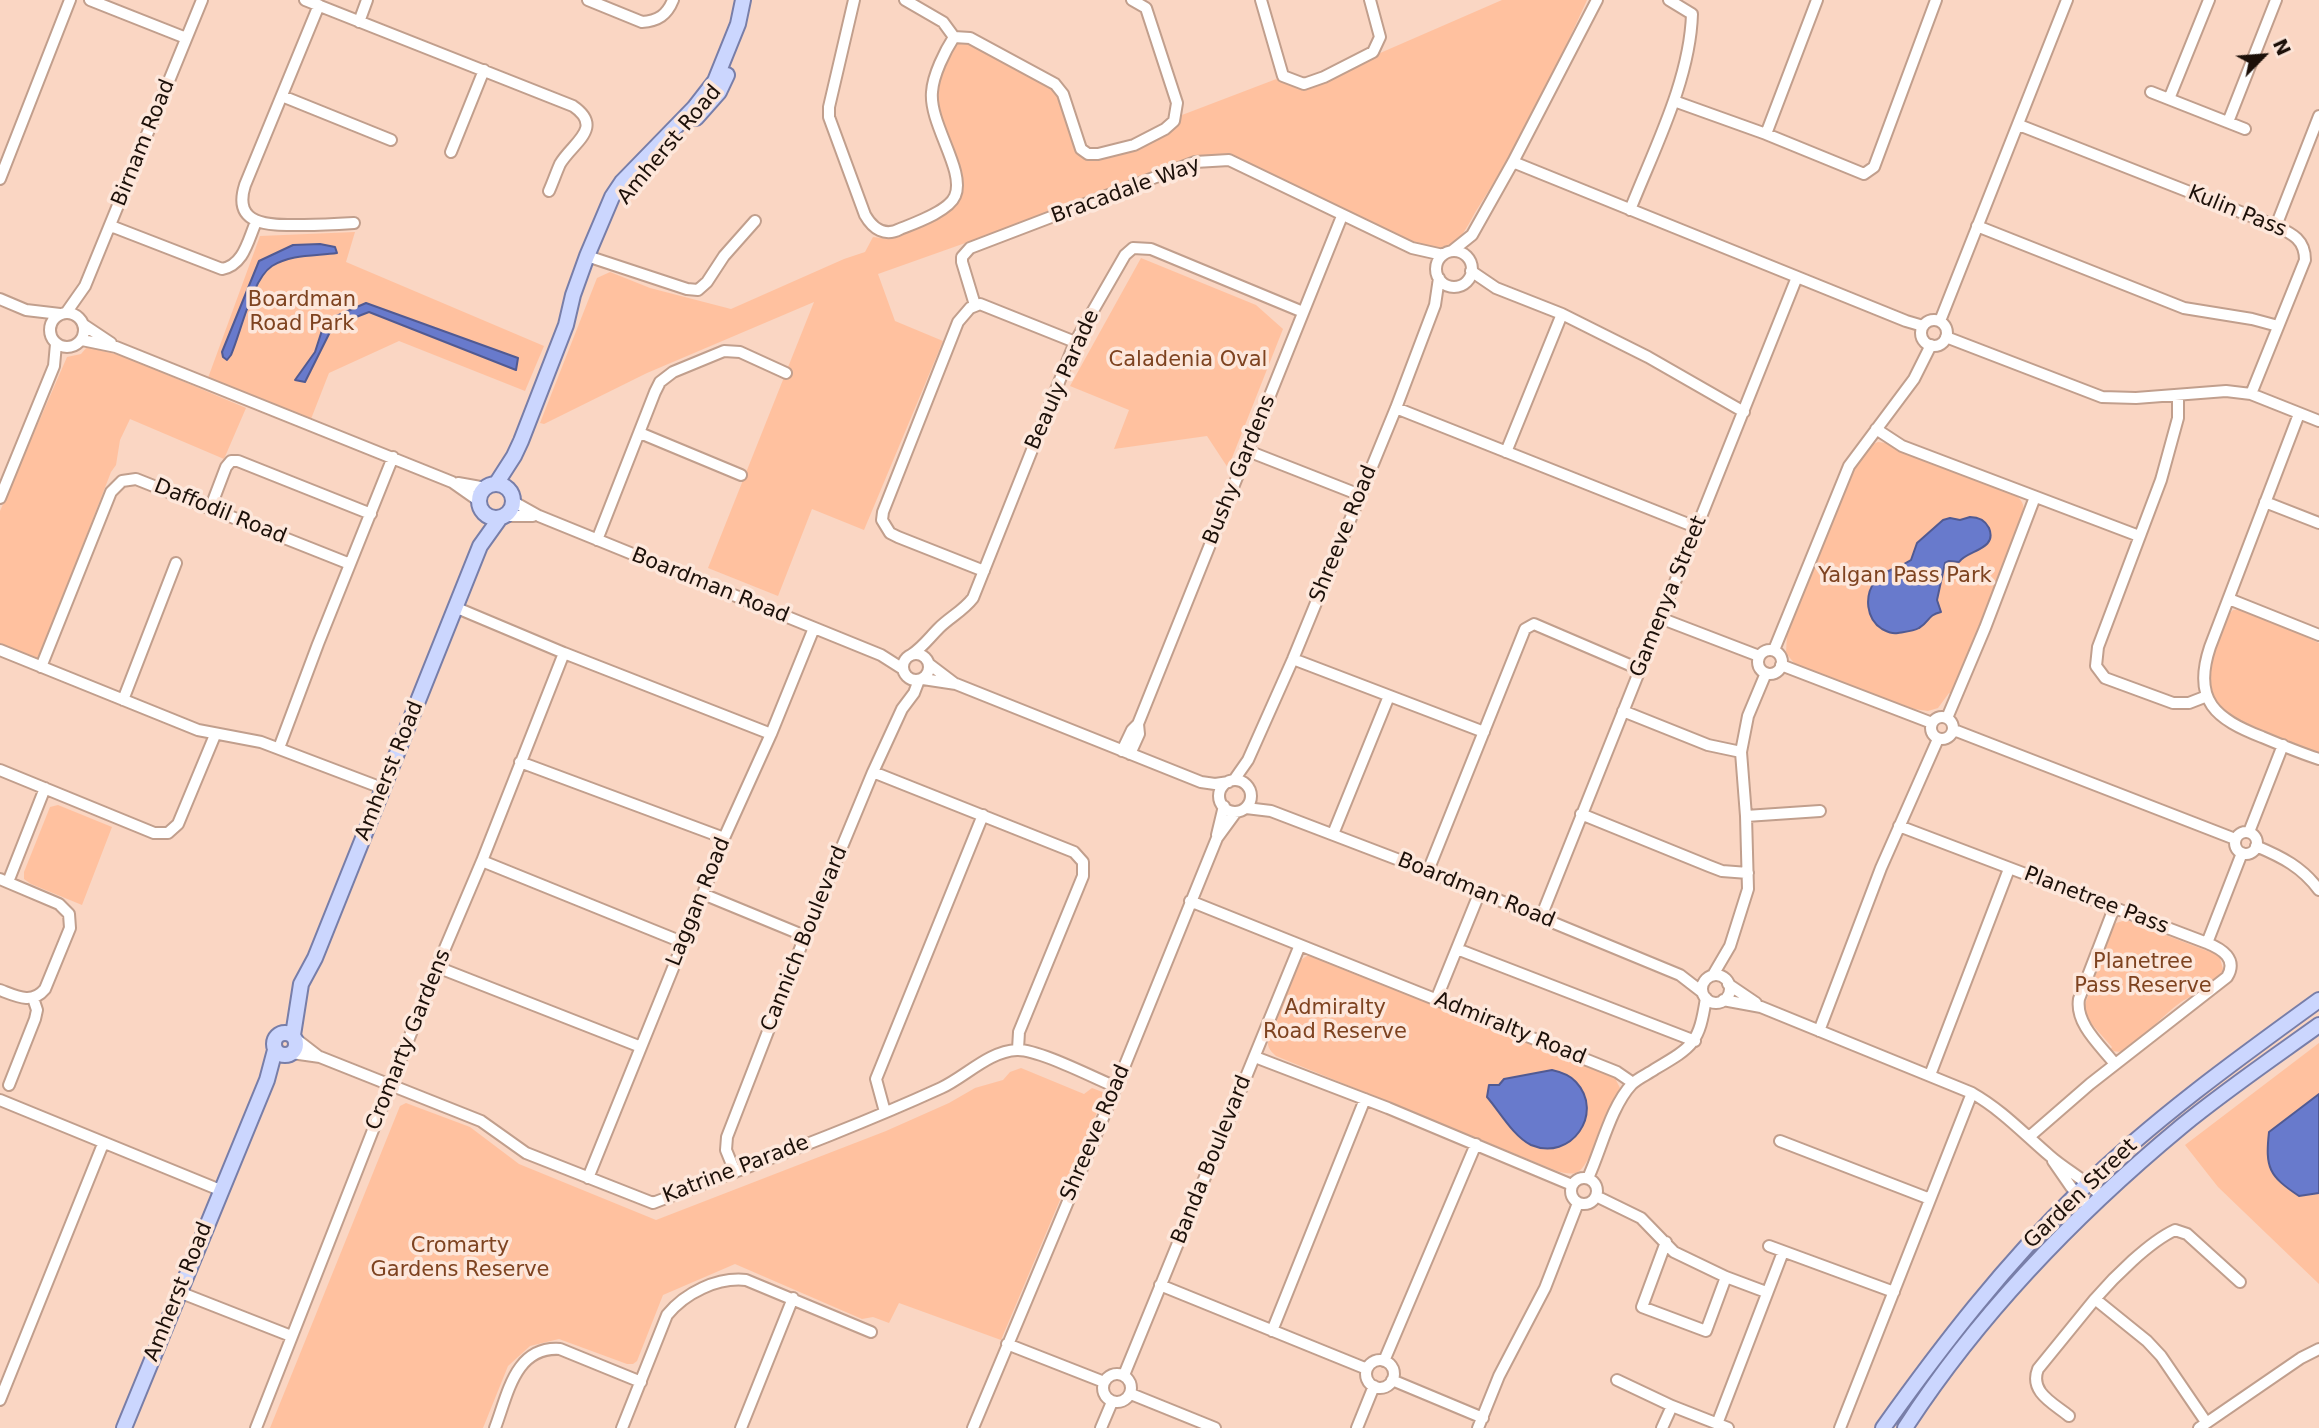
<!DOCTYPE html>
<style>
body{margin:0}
#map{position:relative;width:2319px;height:1428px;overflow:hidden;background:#fad6c3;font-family:"DejaVu Sans",sans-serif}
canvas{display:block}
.north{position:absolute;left:2228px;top:21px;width:70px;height:70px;-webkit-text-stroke:5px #fde7db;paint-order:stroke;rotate:65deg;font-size:19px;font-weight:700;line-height:28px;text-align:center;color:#1c1009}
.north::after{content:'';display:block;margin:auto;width:24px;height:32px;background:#1c1009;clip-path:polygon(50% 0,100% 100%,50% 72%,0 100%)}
</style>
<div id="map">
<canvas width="2319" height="1428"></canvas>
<div class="north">N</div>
</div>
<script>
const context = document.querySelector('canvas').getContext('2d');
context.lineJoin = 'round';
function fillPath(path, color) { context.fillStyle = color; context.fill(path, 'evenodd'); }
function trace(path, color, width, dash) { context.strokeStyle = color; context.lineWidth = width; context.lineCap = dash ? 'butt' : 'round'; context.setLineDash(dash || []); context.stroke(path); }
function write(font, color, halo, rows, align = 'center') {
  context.font = font + ' "DejaVu Sans",sans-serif'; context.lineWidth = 7; context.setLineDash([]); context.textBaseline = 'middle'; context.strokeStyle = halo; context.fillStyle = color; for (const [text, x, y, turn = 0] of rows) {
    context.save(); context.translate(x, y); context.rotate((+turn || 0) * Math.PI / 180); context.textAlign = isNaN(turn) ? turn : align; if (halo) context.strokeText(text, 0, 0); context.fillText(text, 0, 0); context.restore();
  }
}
fillPath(new Path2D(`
 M1502,0H1587C1554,73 1519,144 1476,211C1469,223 1460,243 1447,249C1428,257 1257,170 1228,157L1199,160L878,274L895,321L943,341L864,530L812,509L778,596L708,568L814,302L647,373L544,424L540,423L597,278L610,272L650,288L731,309L844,259L865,252L873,237L890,239L943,212L956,198L933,91L956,39H969L1051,87C1069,106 1063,144 1087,158L1166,130L1182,115L1279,78L1302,87Z
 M355,232L346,262L544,346L525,391L399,341L329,373L311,419L208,378L260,236Z
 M1141,258L1256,305L1283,329L1228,468L1207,436L1114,449L1129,410L1070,386Z
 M87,347L123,356L246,408L224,459L130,419L120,440L116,465L111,472L38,661L0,643V511L67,357L81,354Z
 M1878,442L1886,443L2012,493C2022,499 2025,504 2023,515L1956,684L1951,694L1949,693L1938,708L1928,711L1914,709L1809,671L1794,663L1786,653L1787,634L1853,470L1871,445Z
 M2241,609L2302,633L2308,638L2319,643V755C2294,745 2257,734 2234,721C2219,712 2207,694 2208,676C2209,655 2220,634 2228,615L2233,610Z
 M58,805L112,827L82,905L31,884L24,879V872L50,807Z
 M2126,920L2210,952L2211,949L2219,955L2223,969C2217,987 2195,993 2181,1002C2161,1016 2147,1036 2126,1049C2120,1053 2116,1052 2110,1050L2112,1047L2089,1021L2084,1007L2113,927L2116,923Z
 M1310,954L1615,1078L1620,1088C1613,1103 1590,1166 1578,1172C1572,1175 1564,1173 1557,1171L1276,1056C1269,1050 1267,1046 1268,1037L1299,961Z
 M2319,1043V1284L2218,1187L2185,1145Z
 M1021,1068L1084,1094L1092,1088L1105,1093L1001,1340L899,1303L889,1323L873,1317L862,1319L735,1264L663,1295L637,1361L633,1364H627L559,1339L530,1346L508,1366L483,1428H270L400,1106L406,1103L470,1127L519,1164L656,1220L886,1131L949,1103L975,1088L1003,1080L1010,1072Z`), '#ffc19f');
const water = new Path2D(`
 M320,244L335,247L337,253C316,256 291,254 272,266C252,279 241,332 231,355L227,360L223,357L222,352L259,261L293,245Z
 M366,303L518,358L516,370L369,312L333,326L305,382L295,380L315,352L325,321Z
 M1970,517C1978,517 1985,520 1989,528C1998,550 1967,550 1959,562L1949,561L1945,563L1937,600L1941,612C1927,615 1930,622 1919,628C1914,631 1904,632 1898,633C1892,634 1888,632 1882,629C1866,619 1864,596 1875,581C1882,571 1899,568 1911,560L1917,543L1943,520L1950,518L1960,520Z
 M1552,1070C1561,1072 1570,1075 1576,1082C1605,1113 1571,1162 1531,1145C1513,1136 1500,1112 1487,1097L1489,1085H1499L1504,1079Z
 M2319,1094V1193L2299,1196C2269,1176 2265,1168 2269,1132Z`);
fillPath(water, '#687acc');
trace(water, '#515a92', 2);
const minor = new Path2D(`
 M90,0L186,38
 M305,0L573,106C605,128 572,143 560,164C556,173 553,182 549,191
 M588,0L642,22C658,21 667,15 673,0
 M854,0L829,107V117L865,215C873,229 885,237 900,229C915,223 949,211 955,196C966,171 929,124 932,92C933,75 945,51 954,37
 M905,0L943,22L954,37
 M1261,0L1283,76L1304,84L1324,77L1373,52L1380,37L1370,0
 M319,5L245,185C231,229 276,225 304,225C321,225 338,224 354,223
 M359,22L367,0
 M954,37L970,38L1055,84L1063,94L1081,149L1088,154H1098L1134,145L1165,129L1174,121L1177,103L1146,8L1132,0
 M2151,92L2245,129
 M282,96L391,140
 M2169,99L2209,0
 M1674,101L1766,134L1864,174L1874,167L1936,0
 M2228,122L2276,0
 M2019,125L2276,226C2293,234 2305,240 2305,260L2251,394
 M1766,134L1817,0
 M451,152L484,70
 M1513,162L1906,321L1923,326
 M0,179L70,0
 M1630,210C1654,149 1690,80 1692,14L1669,0
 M111,226L222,269C244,265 248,240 256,222
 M1977,226L2184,308L2252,319L2278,326
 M2276,226L2319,116
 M1452,251L1472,235L1513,162L1597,0
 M1436 269a18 18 0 1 1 36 0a18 18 0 1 1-36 0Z
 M587,256L687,289L698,290L707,282L724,256L755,221
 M1471,271L1496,288L1562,314L1648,357L1744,412
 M0,299L26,310L60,314
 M975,305L962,262V257L970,248L1195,162L1229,160L1412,248L1443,255
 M50 330a17 17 0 1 1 34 0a17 17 0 1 1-34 0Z
 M66,313L85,286L202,0
 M1921 333a13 13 0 1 1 26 0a13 13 0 1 1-26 0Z
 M1940,321L2067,0
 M84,325L111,343
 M1946,337L2102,397L2136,398L2226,391L2251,394L2319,421
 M82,340L116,347L452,482L479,501
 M2178,395V418L2161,480L2098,647L2096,666L2105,678L2173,703H2189L2207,696
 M1396,408L1698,528
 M2299,414L2210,647C2192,701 2216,719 2262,737C2281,745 2300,753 2319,759
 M1876,429L1902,446L2139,536
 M640,433L741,475
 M1248,451L1360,495
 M1506,452L1562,314
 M458,483L486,488
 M0,498L54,366L56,344
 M514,502L539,516L881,655L903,669
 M2265,502L2319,523
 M210,509L226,467L231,461H238L371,514
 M506,516H533
 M597,540L655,392L660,382L673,372L724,351L740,352L786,373
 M984,571L898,537L890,533L882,520L883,512L958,322L970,308L980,304L1075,342
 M2229,599L2319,635
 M457,608L564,653L771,734
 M1660,618L1759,656
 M1758 662a12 12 0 1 1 24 0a12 12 0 1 1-24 0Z
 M0,650L198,730L261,742L382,788
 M1774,650L1849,466L1914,379L1931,345
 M903 667a13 13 0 1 1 26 0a13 13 0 1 1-26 0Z
 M911,655C923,647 929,638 939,628C950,617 963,611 973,598L1075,342L1125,255L1133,248L1151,249L1303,312
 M1293,659L1484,732
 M929,664L954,683
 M1781,665L1932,723
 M41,667L111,492L122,481L136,479L350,564
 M923,679L956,684L1201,782L1215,784L1229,782
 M123,700L176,563
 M1623,711L1708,745L1741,752
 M1931 728a11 11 0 1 1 22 0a11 11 0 1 1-22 0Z
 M1947,718L1985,628L2035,497
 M1954,730L2235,839
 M279,748L318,644L393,457
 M1122,751L1132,730L1138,724
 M1130,754L1139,734L1138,724L1342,216
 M520,762L724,838
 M0,770L154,833H168L178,824L215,735
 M873,772L1074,852L1083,862V876L1019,1032L1018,1049
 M1234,780L1248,760L1293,659L1396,408L1435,305L1439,278
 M1219 796a16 16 0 1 1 32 0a16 16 0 1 1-32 0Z
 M1246,808L1271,811L1428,871L1680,975L1702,992
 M1581,814L1709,866L1722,871L1748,873
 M1746,816L1820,811
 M1899,826L2207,943C2222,949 2238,959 2227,977L2090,1084L2029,1137
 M2235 843a11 11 0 1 1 22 0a11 11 0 1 1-22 0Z
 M2249,832L2283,745
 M1333,834L1389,696
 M1217,835L1224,806
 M2256,846C2282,857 2302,867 2319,890
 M482,861L682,942
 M1428,871L1525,629L1534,624L1639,669
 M0,879L59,904L69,914L70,928L45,989C32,1005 16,996 0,990
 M8,882L45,788
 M703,894L805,936
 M1190,901L1617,1072L1633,1083
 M2114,908L2079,999C2075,1024 2101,1046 2115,1064
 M1541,917L1797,277
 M2207,943L2242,853
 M1457,949L1695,1041
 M437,967L641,1047
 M1713,975L1730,946L1748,889L1746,816L1741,752L1748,716L1766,673
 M1702 989a14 14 0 1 1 28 0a14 14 0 1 1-28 0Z
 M1728,984L1756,1003
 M1436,1000L1479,894
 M1723,1000L1761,1007L1972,1093C2002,1110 2024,1134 2050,1156C2067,1171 2087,1180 2102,1197
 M1819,1031L1881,868L1938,739
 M296,1039L318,1056
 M292,1053L320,1057L481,1121L526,1153L653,1203C749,1166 847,1131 941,1088C965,1077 989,1051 1017,1050C1038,1049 1094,1078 1116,1087
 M1255,1057L1388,1108L1572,1185
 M1930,1075L2009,869
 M9,1085L35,1019L37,1010L33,998
 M0,1100L220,1190
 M885,1112L876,1079L983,815
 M1780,1141L1930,1199
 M2053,1161L2071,1187L2090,1208
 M735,1172L726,1150L727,1137L805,936L873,772L902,709L914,693L919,680
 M1571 1191a13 13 0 1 1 26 0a13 13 0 1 1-26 0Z
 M588,1178L703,894L724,838L771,734L814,628
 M1588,1178C1601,1150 1611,1106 1632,1084C1638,1078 1648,1074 1655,1069C1694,1046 1699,1043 1706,998
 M1596,1196L1641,1218L1674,1252L1726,1277L1766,1292
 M1666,1242L1642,1307L1706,1331L1726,1277
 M1769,1246L1894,1292
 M1160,1285L1367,1369
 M179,1292L291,1336
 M2095,1299C2114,1277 2149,1242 2175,1230L2187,1234L2240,1282
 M1272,1331L1365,1099
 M1007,1344L1104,1382
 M1366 1374a14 14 0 1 1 28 0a14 14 0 1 1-28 0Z
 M1384,1361L1476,1144
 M1103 1388a14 14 0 1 1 28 0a14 14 0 1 1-28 0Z
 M1124,1375L1300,945
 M1392,1380L1483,1418
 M1617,1380L1672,1406L1728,1428
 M1131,1394L1215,1428
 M0,1400L103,1144
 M2069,1416C2053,1403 2029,1392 2038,1369L2095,1299L2147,1341L2161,1356L2206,1422
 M1717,1424L1783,1252
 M256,1428L437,967L482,861L564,653
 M495,1428C508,1394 515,1346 560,1349L641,1382
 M622,1428L667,1315C685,1293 717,1277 746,1280L871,1332
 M741,1428L793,1298
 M973,1428L1116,1087L1217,838L1236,812
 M1101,1428L1112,1402
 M1357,1428L1374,1386
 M1478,1428L1499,1376L1545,1288L1578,1203
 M1662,1428L1672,1406
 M1840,1428L1972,1093
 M2199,1428L2301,1358L2319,1349`);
const major = new Path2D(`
 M696,118L719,92L727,75
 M479 501a17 17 0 1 1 34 0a17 17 0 1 1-34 0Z
 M496,484L514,456L521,441L566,325L573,295L587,256L612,197L622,182L694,108L715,81L738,24L743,0
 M274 1044a11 11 0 1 1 22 0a11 11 0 1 1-22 0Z
 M293,1035L301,984L315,958L480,546L500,518
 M124,1428L267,1080L275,1050
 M1883,1428C1943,1344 2005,1264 2079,1192C2153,1120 2236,1060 2319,1000
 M1905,1428C1979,1314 2077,1213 2182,1126C2226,1090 2273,1058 2319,1025`);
trace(minor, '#c19f8d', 14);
trace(major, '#787ea8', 18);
trace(minor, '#fff', 10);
trace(major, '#cbd6fe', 14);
write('21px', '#1c1009', '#fde7db', [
 ["Birnam Road",144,143,-68],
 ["Amherst Road",670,145,-50],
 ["Bracadale Way",1126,191,-20],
 ["Kulin Pass",2237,212,22],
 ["Beauly Parade",1063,380,-66],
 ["Bushy Gardens",1240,470,-68],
 ["Daffodil Road",220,512,22],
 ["Shreeve Road",1344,534,-68],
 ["Boardman Road",710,586,22],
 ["Gamenya Street",1669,597,-68],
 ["Amherst Road",390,771,-68],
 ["Boardman Road",1476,891,22],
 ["Planetree Pass",2096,901,21],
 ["Laggan Road",699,902,-68],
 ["Cannich Boulevard",805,939,-68],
 ["Admiralty Road",1510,1029,22],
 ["Cromarty Gardens",409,1040,-68],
 ["Shreeve Road",1096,1133,-67],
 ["Banda Boulevard",1212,1160,-68],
 ["Katrine Parade",736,1170,-21],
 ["Garden Street",2081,1194,-44],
 ["Amherst Road",179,1292,-68]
]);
write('21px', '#7e4320', '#fde7db', [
 ["Boardman",302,301],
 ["Road Park",302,325],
 ["Caladenia Oval",1188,361],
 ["Yalgan Pass Park",1905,577],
 ["Planetree",2143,963],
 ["Pass Reserve",2143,987],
 ["Admiralty",1335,1009],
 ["Road Reserve",1335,1033],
 ["Cromarty",460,1247],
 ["Gardens Reserve",460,1271]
]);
</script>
